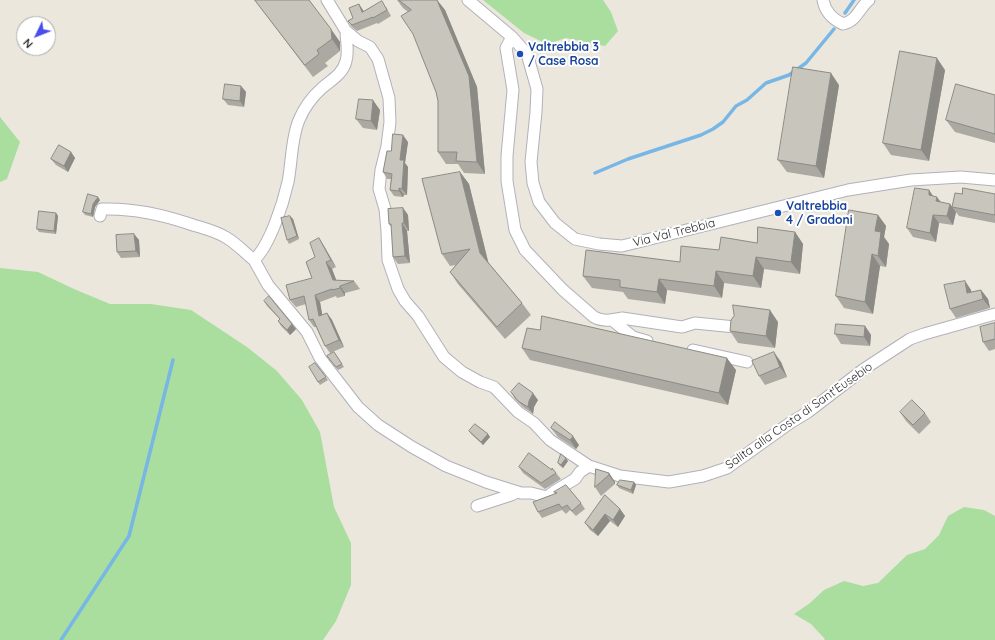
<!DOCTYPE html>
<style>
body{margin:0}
#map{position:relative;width:995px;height:640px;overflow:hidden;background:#ebe7dd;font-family:Quicksand,sans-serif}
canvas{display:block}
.north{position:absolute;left:16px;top:16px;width:40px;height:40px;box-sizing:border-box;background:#fff;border:1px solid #aaa;border-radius:50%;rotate:227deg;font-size:11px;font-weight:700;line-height:16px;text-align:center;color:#2a2a2a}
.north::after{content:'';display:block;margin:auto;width:14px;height:18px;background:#494dec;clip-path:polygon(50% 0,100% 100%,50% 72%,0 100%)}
</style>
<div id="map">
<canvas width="995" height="640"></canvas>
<div class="north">N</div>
</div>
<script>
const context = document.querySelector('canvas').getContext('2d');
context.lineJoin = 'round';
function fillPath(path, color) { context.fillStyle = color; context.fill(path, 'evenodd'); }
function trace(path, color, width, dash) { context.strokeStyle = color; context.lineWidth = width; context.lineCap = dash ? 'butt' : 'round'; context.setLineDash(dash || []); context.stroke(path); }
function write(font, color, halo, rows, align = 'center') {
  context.font = font + ' Quicksand,sans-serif'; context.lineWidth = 4; context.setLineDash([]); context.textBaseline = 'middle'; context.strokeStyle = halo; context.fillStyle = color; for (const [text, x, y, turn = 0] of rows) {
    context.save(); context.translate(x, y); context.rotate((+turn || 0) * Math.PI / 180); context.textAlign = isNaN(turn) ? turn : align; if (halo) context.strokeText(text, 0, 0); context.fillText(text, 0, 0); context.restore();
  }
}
fillPath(new Path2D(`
 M483,0H603L611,12L618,31L605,46L566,38L547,44L524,33Z
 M0,117L20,142L7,179L0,182Z
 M0,268L38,272L74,289L110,304H151L191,310L247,347L277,371L302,400L320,432L334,507L351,543V585L336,621L323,640H0Z
 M964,507L984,510L995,516V640H824L825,639L811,624L794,614L810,603L824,590L844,581L863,586L878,583L907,555L925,549L939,535L948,516Z`), '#a9de9e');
trace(new Path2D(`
 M845,13L854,0
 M595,173L628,159L701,135L713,129L723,122L736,106L747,100L766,83L789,75L806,63L834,29
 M61,640L129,536L173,360`), '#78b7e5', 3.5);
const street = new Path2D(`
 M327,0L346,31L358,41L370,47L378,59L389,98L390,122L387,146L381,170L379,189L385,209L387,231L388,260L398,289L405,301L418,316L444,357L462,372L480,382L494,387L518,412L534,423L550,440L589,466L620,476L669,482L703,476L727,468L790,423L808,412L864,369L910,339L924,334L995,314
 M468,0L512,37L527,54L537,89L536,112L531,162L533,183L539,202L555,223L575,239L599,244L622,246L848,190L911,180L961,177L995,180
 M823,0C825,11 832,19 843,24C857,21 859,8 869,0
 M346,31C346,41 349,51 346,61C343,74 331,80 322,88C313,96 304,108 299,120C291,139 292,162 288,182C283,204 270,245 254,260L268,285L307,332L320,358L358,407L378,425L412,447L446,466L486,482L521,493H531L547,497L555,491L575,479L580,472L589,466
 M512,37L506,48L513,90L507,156V181L515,230L525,250L563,290L594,317C603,322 612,320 622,318L682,327L695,323L735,327
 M100,216L102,209C133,208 161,214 190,224C202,228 216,231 227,238C237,244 245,253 254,260
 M612,320L633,337L647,341
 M693,350L747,362
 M477,506L511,495L515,493L513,491`);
trace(street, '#b1b1bd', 13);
trace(street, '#fff', 11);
fillPath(new Path2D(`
 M255,0H309L340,42V51L325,63L328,66L313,77Z
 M397,0H437L445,10L477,87L485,174L464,173L458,164H446L438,152V101L436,92L408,12L403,8Z
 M359,4L364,12L386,7L391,16L378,24L377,23L357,31L352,27L348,21L353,18Z
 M945,70L929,161L891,155L883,143Z
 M839,85L824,178L787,172L778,160Z
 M241,86L246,92L244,107L228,105L223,99Z
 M995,95V143L955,132L946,120Z
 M380,110L377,130L363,128L356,119Z
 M408,142L405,163L408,167L407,195H404L403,197L394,196L390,190L391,179H387L383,172L391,151Z
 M71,152L75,158L68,172L56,165L51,159Z
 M460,172L469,184L488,262L522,303L531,315L505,339L458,284L450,272L456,265L450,266L442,254Z
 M929,190L933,196L940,202L950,204L956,212L953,225L939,223L936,242L913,237L907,228Z
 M962,194H995V223L959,216L952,207Z
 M100,200L95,207L93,217L85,215L83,212Z
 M403,208L408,215L409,231H407L410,263L398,264L393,257L392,228L389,224Z
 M56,213L58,216L56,234L39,232L37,229Z
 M878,215L886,226L884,237L889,244L886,267L880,266L873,314L844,308L836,296Z
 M290,216L293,219L299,239L289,244L287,240Z
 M795,232L803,244L800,274L764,269L761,288L724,283L722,298L667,290L665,304L628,299L623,292L592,288L583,276L680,262L719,250L757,243Z
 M134,234L139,240L140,257L121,258L117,252Z
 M319,238L324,246L336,267L332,269L336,280L354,281L360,289L345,293V296L337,298L336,296L320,302L322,315L327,313L332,320L344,347L330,353L325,346L316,327H314L309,320L306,304L296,307L290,300L312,278Z
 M965,281L971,290V292L981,290L988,299L990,308L956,318L950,309Z
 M264,301L292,324L296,329L290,335L281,326L278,321L280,319L267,306Z
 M778,322L775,348L738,343L730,331Z
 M995,323V349L989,351L983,342Z
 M865,326L871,335L870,346L841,344L835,334Z
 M522,348L736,370L728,405L530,360Z
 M334,352L344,367L338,370L327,356Z
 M781,362L787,377L765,385L759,376Z
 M315,363L328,380L320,385L318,382Z
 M511,392L538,400L534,407L533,414L523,407L515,399Z
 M900,412L925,413L931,422L919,434L906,421Z
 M551,428L579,445L576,449L558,437Z
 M469,431L488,434L490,437L483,445L471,434Z
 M568,461L563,468L560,466L558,463Z
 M519,467L556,473L561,479L545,489L523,473Z
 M609,473L615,482V484L601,496L595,487Z
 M634,482L636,485L633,494L619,488L617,485Z
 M554,492L581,503L585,509L576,516L570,510L566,514L562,510L542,518L538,512L556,494Z
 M605,495L620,509L625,516L618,527L610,521L598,536L590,530L585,523Z`), '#aba9a2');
fillPath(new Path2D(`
 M437,0L445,10L477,87L485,174L477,162Z
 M359,4L363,10L367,18L362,12Z
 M331,29L340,42V51L332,39Z
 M937,58L945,70L929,161L921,150Z
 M831,73L839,85L824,178L816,166Z
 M241,86L246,92L244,107L240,101Z
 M373,100L380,110L377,130L371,121Z
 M403,135L408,142L405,163L408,167L407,195L402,189L400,160Z
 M71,152L75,158L68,172L64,166Z
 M460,172L469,184L489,265L480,253Z
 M399,188L404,195L403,197L399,191Z
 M929,190L935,199L929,195Z
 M98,197L100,200L95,207L93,217L91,214L93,204Z
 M937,197L943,205L936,201Z
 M950,204L956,212L953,225L947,216Z
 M403,208L408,215L409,231L404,223Z
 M56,213L58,216L56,234L54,231Z
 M878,215L886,226L884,237L889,244L886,267L878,256L875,231Z
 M933,215L939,223L936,242L930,233Z
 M290,216L293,219L299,239L297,236Z
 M402,223L407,231L410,263L405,256Z
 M795,232L803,244L800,274L791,262Z
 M134,234L139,240L140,257L136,251Z
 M319,238L324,246L336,267L331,260Z
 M872,254L880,266L873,314L865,302Z
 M756,257L764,269L761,288L753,276Z
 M326,262L332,269L339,287L333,280Z
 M716,271L724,283L722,298L714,286Z
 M659,279L667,290L665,304L657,292Z
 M965,281L971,290L973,302L967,293Z
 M340,286L345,293V296L340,288Z
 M981,290L988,299L990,308L983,299Z
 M315,295L320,302L324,324L319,316Z
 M770,310L778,322L775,348L766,336Z
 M327,313L332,320L344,347L339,340Z
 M292,324L296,329L290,335L287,330Z
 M865,326L871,335L870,346L864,337Z
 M774,352L781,362L787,377L780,367Z
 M727,358L736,370L728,405L719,393Z
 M533,393L538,400L534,407L533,414L528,407L529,401Z
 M488,434L490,437L483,445L481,442Z
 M573,436L579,445L576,449L570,440Z
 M566,458L568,461L563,468L561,465Z
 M609,473L615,482V484L609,475Z
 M634,482L636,485L633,494L631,490Z
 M620,509L625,516L618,527L613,520Z
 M605,514L610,521L598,536L593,530Z`), '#8b8a84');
const building = new Path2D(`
 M255,0H309L331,29L332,39L317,50L319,54L305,65Z
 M399,0H437L469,76L477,162L456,161L457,152H438V101L436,92L413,34L401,16L411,10Z
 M382,1L387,10L373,18V17L352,25L348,21L353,18L349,8L359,4L362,12Z
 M900,51L937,58L921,150L883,143Z
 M793,67L831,73L816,166L778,160Z
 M225,84L241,86L240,101L223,99Z
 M956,84L995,95V134L946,120Z
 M359,99L373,100L371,121L356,119Z
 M393,134L403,135L400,160H404L402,189L399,188V191L390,190L392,174L383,172L387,151H391Z
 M59,145L71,152L64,166L51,159Z
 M460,172L480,253L522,303L497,327L450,272L470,249L442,254L422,179Z
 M915,188L929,190V195L937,197L936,201L950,204L947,216L933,215L930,233L907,228Z
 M963,188L995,194V215L952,207L955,193L962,194Z
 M88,194L98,197L93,204L91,214L83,212Z
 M403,208L404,223H402L405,256L393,257L391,224H389L388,209Z
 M849,210L878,215L875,231L881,232L878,256L872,254L865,302L836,296Z
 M39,211L56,213L54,231L37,229Z
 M290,216L297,236L287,240L281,218Z
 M758,227L795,232L791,262L756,257L753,276L716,271L714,286L659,279L657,292L620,287V280L583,276L586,250L680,262L681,246L719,250L721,237L757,243Z
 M134,234L136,251L117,252L116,235Z
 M319,238L331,260L326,262L333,280L354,281L340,286V288L332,290V289L315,295L319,316L327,313L339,340L325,346L313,319L309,320L304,296L290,300L286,285L312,278L306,262L315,257L310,243Z
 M965,281L967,293L981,290L983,299L950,309L944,285Z
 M269,296L292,324L287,330L278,321L280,319L264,301Z
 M733,305L770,310L766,336L730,331L731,320L734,316Z
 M542,316L727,358L719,393L522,348L527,328L540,330Z
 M995,323V339L983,342L980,327Z
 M836,324L865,326L864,337L835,334Z
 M334,352L342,364L336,367L327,356Z
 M774,352L780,367L759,376L752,361Z
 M315,363L326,377L318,382L309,367Z
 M519,383L533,393L529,401L528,407L518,401L511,392Z
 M912,400L925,413L913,425L900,412Z
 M555,422L573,436L570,440L551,428Z
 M475,424L488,434L481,442L469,431Z
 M529,453L552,470V468L556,473L541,483L519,467Z
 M561,454L566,458L561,465L558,463Z
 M596,469L609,473V475L595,487Z
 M620,480L634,482L631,490L617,485Z
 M566,485L581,503L572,511L567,505L562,508L559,504L538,512L533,502L557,493L554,492Z
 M605,495L620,509L613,520L605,514L593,530L585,523Z`);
fillPath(building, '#c7c5bc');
trace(building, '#8b8a84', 1);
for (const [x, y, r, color] of [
 [520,54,4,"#1a4fb4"],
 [778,213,4,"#1a4fb4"]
]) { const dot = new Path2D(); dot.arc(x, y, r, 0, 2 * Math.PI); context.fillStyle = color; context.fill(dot); trace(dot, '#fff', 1.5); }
write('bold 12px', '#164399', '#fff', [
 ["Valtrebbia 3",528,47],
 ["/ Case Rosa",528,61],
 ["Valtrebbia",786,206],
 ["4 / Gradoni",786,220]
], 'left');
write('12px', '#2a2a2a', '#fff', [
 ["Via Val Trebbia",674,233,-14],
 ["Salita alla Costa di Sant'Eusebio",799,416,-35]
]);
</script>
